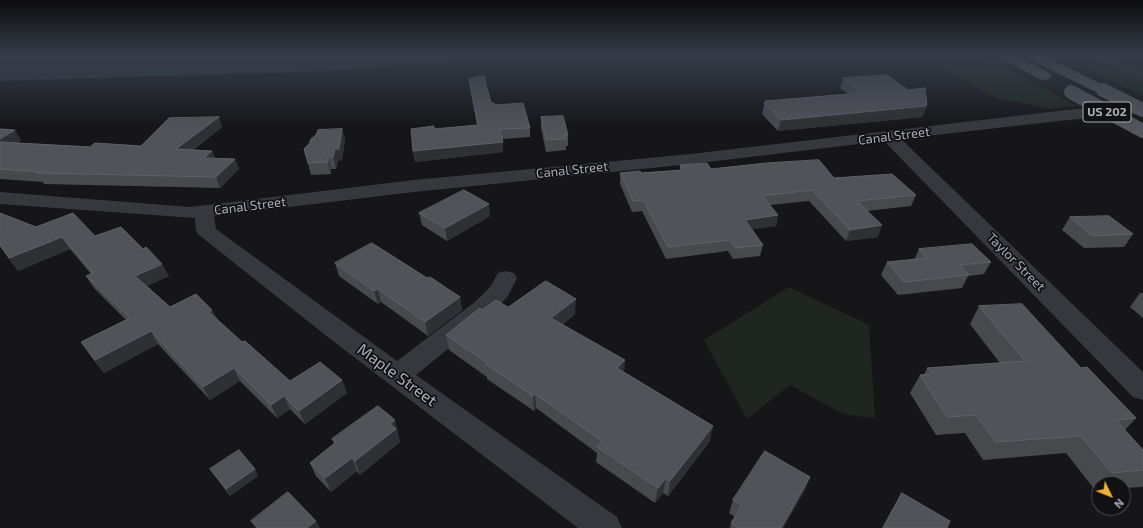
<!DOCTYPE html>
<style>
body{margin:0}
#map{position:relative;width:1143px;height:528px;overflow:hidden;background:#161618;font-family:"Exo 2",sans-serif}
canvas{display:block}
.north{position:absolute;left:1091px;top:476px;width:40px;height:40px;box-sizing:border-box;background:#111113;border:1px solid #4d4f55;border-radius:50%;rotate:133deg;font-size:11px;font-weight:700;line-height:16px;text-align:center;color:#a8adb8}
.north::after{content:'';display:block;margin:auto;width:14px;height:18px;background:#f2b134;clip-path:polygon(50% 0,100% 100%,50% 72%,0 100%)}
</style>
<div id="map">
<canvas width="1143" height="528"></canvas>
<div class="north">N</div>
</div>
<script>
const context = document.querySelector('canvas').getContext('2d');
context.lineJoin = 'round';
function fillPath(path, color) { context.fillStyle = color; context.fill(path, 'evenodd'); }
function trace(path, color, width, dash) { context.strokeStyle = color; context.lineWidth = width; context.lineCap = dash ? 'butt' : 'round'; context.setLineDash(dash || []); context.stroke(path); }
function write(font, color, halo, rows, align = 'center') {
  context.font = font + ' "Exo 2",sans-serif'; context.lineWidth = 3.5; context.setLineDash([]); context.textBaseline = 'middle'; context.strokeStyle = halo; context.fillStyle = color; for (const [text, x, y, turn = 0] of rows) {
    context.save(); context.translate(x, y); context.rotate((+turn || 0) * Math.PI / 180); context.textAlign = isNaN(turn) ? turn : align; if (halo) context.strokeText(text, 0, 0); context.fillText(text, 0, 0); context.restore();
  }
}
fillPath(new Path2D(`
 M918,55H984L1077,106L1051,109L996,98Z
 M1054,55H1129L1143,61L1132,64L1143,69V95Z
 M789,287L869,325L875,418L843,414L790,385L747,419L704,340Z`), '#1e261f');
fillPath(new Path2D(`
 M0,55H512L329,71L0,81Z`), '#2c353c');
fillPath(new Path2D(`
 M1095,55H1100L1143,75V78Z`), '#2c353c');
fillPath(new Path2D(`
 M1143,103V113L1067,120L901,139L1143,372V400L1133,397L884,141L691,164L414,192L214,216L216,229L397,361L476,301L490,287L498,273L506,271L514,273L517,278L508,296L492,313L416,375L617,517L622,528H578L329,338L199,235L196,231L195,218L0,204V192L190,207L414,180L691,154L1067,110Z`), '#37383d');
fillPath(new Path2D(`
 M1000,55H1015L1049,73L1051,76L1049,79L1044,80L1039,79L1001,58Z
 M1026,55H1042L1108,87L1110,90L1108,93L1103,94L1098,93L1027,58Z`), '#53555c');
trace(new Path2D(`
 M1103,90L1143,110
 M1071,92L1143,131`), '#53555c', 14);
fillPath(new Path2D(`
 M843,78L908,90L927,105L922,117L778,131L762,114L765,101L848,94L840,88Z
 M469,79L491,103L530,128V137L502,139L503,152L415,162L413,151L434,126V129L477,125L470,88Z
 M541,117L568,135V146H566V150L546,152L541,128Z
 M222,127L193,150L212,151L215,158L235,159L239,169L220,188L44,184L43,182L0,179V129L21,140L17,143L90,147L141,146Z
 M342,129L345,140L342,160L338,161L336,169H331V174L311,175L304,149L309,144Z
 M680,165L711,169L834,178L916,195L911,206L867,211L878,237L846,241L809,201L770,205L778,215L776,226L752,229L763,245L760,256L733,259L728,251L666,259L642,211L632,212L620,184V173H641L680,170Z
 M419,213L490,216L447,241L422,225Z
 M1070,217L1133,234L1124,247L1084,248L1062,230Z
 M36,227L95,236L169,276L147,286L170,307L212,310L217,319L242,342L290,381L342,380L347,393L305,424L290,409L277,418L240,381L210,400L158,344L104,373L90,355L81,342L126,320L94,288L86,276L91,274L70,249L18,271L0,246Z
 M919,249L991,262L984,274L968,276L962,288L898,295L881,275L887,262L914,260Z
 M335,263L427,278L460,297L462,310L428,336L381,302L378,304L339,276Z
 M1140,293H1143V318L1130,307Z
 M979,306L1081,368L1136,418L1125,430L1143,450V486L1142,487L1123,488V484H1099V490H1095L1066,453L983,460L965,433L936,435L910,393L920,375H924L927,368L1000,363L970,324Z
 M508,307L575,314L562,325L624,372L710,441L668,496L663,493L655,503L596,462L597,453L536,408L534,411L487,379V377L449,350L446,335Z
 M398,434L400,442L360,475L357,471L331,492L316,476L310,463L334,444L332,439Z
 M210,469H255L258,476L230,496L215,476Z
 M805,490L783,528H730L731,523L735,517L729,513L733,500Z
 M902,493L947,528H882L891,511Z`), '#47494d');
fillPath(new Path2D(`
 M927,105L922,117L778,131L781,120Z
 M219,117L222,127L180,159L176,149Z
 M342,129L345,140L342,160L338,161L336,169L333,157L335,149Z
 M15,130L21,140L1,152L0,150V139Z
 M503,142V152L415,162L413,151Z
 M212,151L216,161L204,158Z
 M328,157L331,169V174L328,162Z
 M235,159L239,169L220,188L216,177Z
 M489,204L490,216L447,241L445,228Z
 M778,215L776,226L743,231L745,220Z
 M882,225L878,237L846,241L850,230Z
 M62,237L70,249L18,271L9,258Z
 M162,264L169,276L142,288L135,276Z
 M378,289L381,302L378,304L374,291Z
 M460,297L462,310L428,336L425,322Z
 M576,299L575,314L551,333V318Z
 M212,310L219,323L209,312Z
 M151,331L158,344L104,373L95,360Z
 M625,360L624,375L617,368Z
 M234,368L240,381L210,400L203,387Z
 M342,380L347,393L305,424L299,411Z
 M535,394L536,408L534,411L533,396Z
 M284,396L290,409L277,418L271,405Z
 M395,420L400,442L360,475L355,461L390,424Z
 M713,426L710,441L668,496L670,481Z
 M352,458L357,471L331,492L325,478Z
 M255,469L258,476L230,496L226,489Z
 M810,477L805,490L783,528H781Z
 M666,478L663,493L655,503L658,488Z
 M316,521L320,528H307Z`), '#2f3033');
const building = new Path2D(`
 M887,75L908,90L925,88L927,105H925L926,106L781,120L764,103H767L765,101L862,93L843,78Z
 M484,76L491,103H494L495,105L523,103L530,128L499,129L503,142L413,151L411,129L434,126V129L478,125L469,79Z
 M563,116L568,135H565L566,139L546,140L541,117Z
 M219,117L176,149L212,151L204,158L235,159L216,177L37,173L41,172L0,169V142L90,147L95,143L141,146L169,118Z
 M0,129L15,130L0,139Z
 M342,129L339,149H335L333,157H328V162L308,163L304,149L309,144L311,139L316,135L318,130Z
 M819,160L834,178L892,174L916,195L857,201L882,225L850,230L812,190L762,196L778,215L745,220L763,245L735,248L730,240L668,247L643,200L633,201L620,173L640,171L641,173L683,170L680,165L707,163L711,169L767,163Z
 M464,190L489,204L445,228L419,213Z
 M0,213L36,227L73,213L95,236L121,227L143,249L146,247L162,264L135,276L170,307L196,294L212,310L209,312L242,342L245,341L290,381L320,362L342,380L299,411L284,396L271,405L234,368L203,387L151,331L95,360L81,342L130,318L86,276L93,273L62,237L9,258L0,245Z
 M1109,216L1133,234L1092,236L1070,217Z
 M372,243L427,278L430,277L460,297L425,322L378,289L374,291L335,263Z
 M972,244L991,262L960,265L969,275L904,282L887,262L927,258L919,249Z
 M546,281L576,299L551,318L625,360L617,368L713,426L670,481L666,478L658,488L597,447L602,441L535,394L533,396L486,364L487,363L446,335L480,308L482,310L496,300L508,307Z
 M1022,304L1081,368L1087,367L1136,418L1116,420L1143,450V470L1112,473L1081,436L996,442L976,415L947,417L920,375L932,374L927,368L1025,361L979,306Z
 M378,406L395,420L390,424L396,429L355,461L352,458L325,478L310,463L336,442L332,439Z
 M239,450L255,469L226,489L210,469Z
 M765,451L810,477L781,528H738L731,523L742,505L733,500Z
 M288,492L316,521L307,528H257L251,521Z
 M902,493L950,521L947,528H884Z`);
fillPath(building, '#525359');
trace(building, '#5f6168', 1);
const sky = context.createLinearGradient(0, 0, 0, 129);
sky.addColorStop(0, '#0c0c0d');
sky.addColorStop(0.43, '#363c48');
sky.addColorStop(1, '#363c4800');
context.fillStyle = sky;
context.fillRect(0, 0, 1143, 129);
for (const [x, y, w] of [
 [1107,112,48]
]) { const box = new Path2D(); box.roundRect(x - w / 2, y - 10, w, 20, 3); context.fillStyle = '#111113'; context.fill(box); trace(box, '#a8adb8', 1); }
write('bold 12px', '#a8adb8', null, [
 ["US 202",1107,112]
]);
write('13px', '#a8adb8', '#111113', [
 ["Canal Street",894,136,-7],
 ["Canal Street",572,170,-6],
 ["Canal Street",250,206,-7],
 ["Taylor Street",1016,262,45]
]);
write('16px', '#a8adb8', '#111113', [
 ["Maple Street",397,375,36]
]);
</script>
